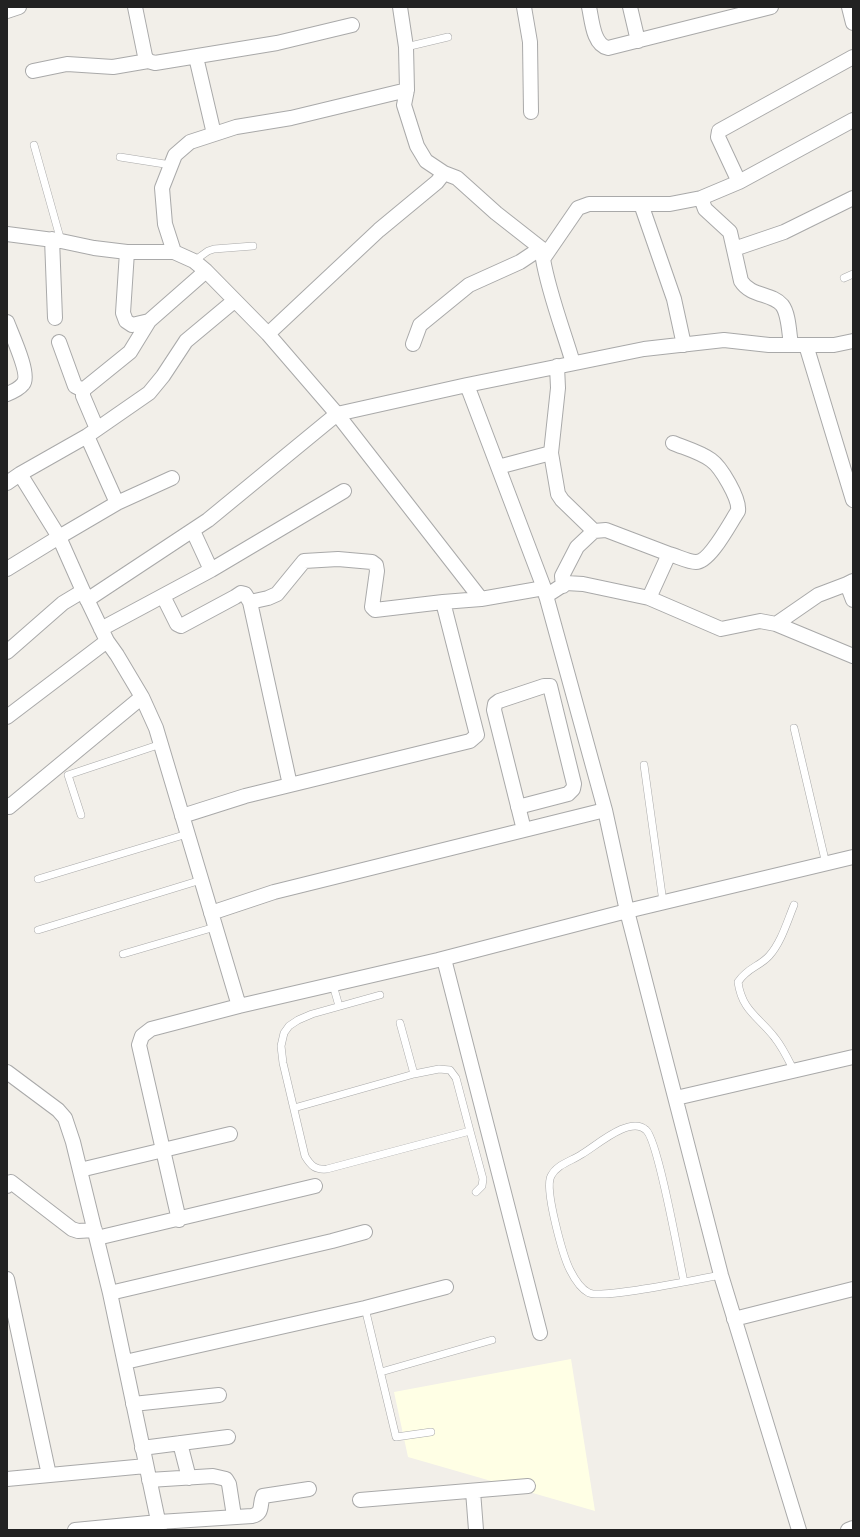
<!DOCTYPE html>
<style>
body{margin:0}
#map{position:relative;width:860px;height:1537px;overflow:hidden;background:#f2efe9;font-family:Mulish,sans-serif}
canvas{display:block}
.frame{position:absolute;inset:0;border:8px solid #222;pointer-events:none}
</style>
<div id="map">
<canvas width="860" height="1537"></canvas>
<div class="frame"></div>
</div>
<script>
const context = document.querySelector('canvas').getContext('2d');
context.lineJoin = 'round';
function fillPath(path, color) { context.fillStyle = color; context.fill(path, 'evenodd'); }
function trace(path, color, width, dash) { context.strokeStyle = color; context.lineWidth = width; context.lineCap = dash ? 'butt' : 'round'; context.setLineDash(dash || []); context.stroke(path); }
fillPath(new Path2D(`
 M571,1359L595,1511L408,1457L394,1392Z`), '#ffffe5');
const lane = new Path2D(`
 M406,47L448,37
 M34,145L61,241
 M120,157L171,165
 M194,261L208,251L214,249L253,246
 M844,278L853,274
 M794,728L826,864
 M644,765L663,902
 M81,815L68,775L161,744
 M38,879L187,834
 M794,905C787,922 781,943 769,956C759,967 748,967 738,982C742,1011 759,1017 775,1038C783,1048 788,1059 794,1071
 M38,930L201,880
 M123,954L215,927
 M333,985L339,1006
 M380,995L312,1014L298,1020L289,1026L284,1033L281,1046L283,1063L305,1156C311,1166 315,1170 327,1169L470,1131L483,1179L482,1186L476,1192
 M400,1023L414,1074
 M294,1108L414,1074L439,1069L450,1070L456,1078L470,1131
 M684,1282C679,1258 658,1140 646,1130C630,1115 596,1146 582,1154C572,1161 557,1164 551,1176C544,1189 563,1256 570,1270C574,1278 581,1289 589,1293C605,1299 698,1279 721,1275
 M365,1308L396,1437L431,1432
 M381,1372L492,1340`);
const street = new Path2D(`
 M135,7L145,56L148,61L155,63L277,43L352,25
 M524,7L530,42L531,112
 M589,7C592,20 593,45 608,48L771,7
 M630,7L638,41
 M849,7L853,23
 M7,11L19,7
 M196,57L214,134
 M853,57L719,131L718,137L739,182L853,120
 M33,71L67,64L113,67L148,61
 M444,173L457,178L496,213L547,253
 M701,198L705,209L730,232L741,281C751,297 772,293 782,305C789,314 789,333 791,345
 M641,204L674,299L684,345
 M7,234L61,241L94,248L127,252H174L194,261L206,271L268,334L337,414L481,599L544,588
 M52,239L55,318
 M734,249L784,232L853,198
 M127,252L123,313L126,321L132,325L149,321L206,271
 M174,252L165,224L162,188L175,155L190,142L236,127L291,118L407,90L406,47L400,7
 M7,322C11,333 31,375 23,384C19,389 12,392 7,394
 M268,334L379,230L437,182L444,173L426,161L417,146L404,105L407,90
 M59,342L75,386L83,390
 M413,344L420,325L469,285L520,262L541,248
 M806,345L853,500
 M573,363C563,329 549,294 543,259L578,208L589,204H670L701,198L739,182
 M467,385L644,349L724,340L769,345H834L853,341
 M97,429L83,396V390L130,352L149,321
 M551,453L558,494L562,500L594,531
 M498,467L551,453L558,388L557,366
 M20,474L87,436L149,393L163,376L186,341L234,301
 M7,483L20,474L59,537L117,503L87,436
 M117,503L172,478
 M193,531L211,570
 M7,569L59,537L83,591
 M853,581L847,584L853,600
 M563,586L562,576L577,547L594,531L606,530L669,554
 M163,596L177,624L181,626L235,597L241,593L245,594L250,602L290,785
 M546,596L566,583L583,584L649,598L721,629L760,621L776,624L853,656
 M649,598L669,554C677,556 688,562 696,562C710,562 730,523 738,511C740,499 721,467 711,460C700,452 685,448 673,443
 M87,600L208,520L337,414L467,385L544,588L605,810L627,911L721,1275L799,1530
 M250,602L268,598L277,594L304,561L338,559L372,562L376,565L377,571L372,607L375,610L443,602
 M776,624L818,595L847,584
 M101,629L211,570L344,491
 M7,652L63,603L83,591L107,641L117,655L142,697L156,728L239,1006
 M7,717L107,641
 M7,805L9,807L142,697
 M518,807L568,794L573,789L574,784L550,686H544L499,701L495,704L494,710L524,830
 M182,816L245,796L470,741L477,735L443,602L481,599
 M211,913L274,892L605,810
 M444,959L540,1333
 M7,1072L58,1110L65,1118L73,1142L110,1293L160,1530
 M676,1098L853,1057
 M80,1170L230,1134
 M7,1186L11,1182L72,1229L78,1231L95,1230
 M179,1220L139,1045L142,1036L151,1029L239,1006L438,960L627,911L853,857
 M97,1238L315,1186
 M7,1279L49,1475
 M110,1293L332,1241L365,1232
 M734,1319L853,1289
 M125,1362L365,1308L446,1287
 M133,1404L219,1395
 M180,1443L189,1478
 M142,1448L228,1437
 M7,1479L146,1466
 M149,1480L213,1476L226,1479L229,1484L234,1516
 M473,1491L476,1530
 M360,1500L528,1486
 M75,1530L159,1522L252,1516C264,1513 259,1505 263,1496L309,1489
 M848,1530L853,1528`);
trace(lane, '#a9a9a9', 8);
trace(street, '#a9a9a9', 16);
trace(lane, '#fff', 7);
trace(street, '#fff', 14);
</script>
